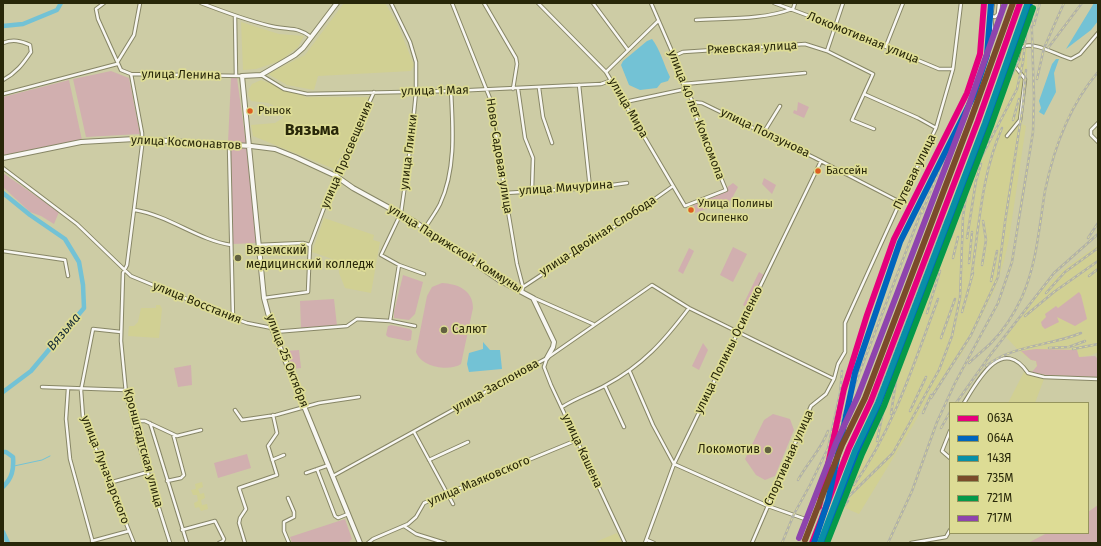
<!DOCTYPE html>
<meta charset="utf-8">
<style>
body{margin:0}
#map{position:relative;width:1101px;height:546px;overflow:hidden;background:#cdcca5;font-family:"Fira Sans",sans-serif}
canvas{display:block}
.frame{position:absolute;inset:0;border:4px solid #282709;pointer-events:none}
.legend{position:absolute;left:949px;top:402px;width:140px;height:132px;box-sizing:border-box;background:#dddc95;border:1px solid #95945d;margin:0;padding:5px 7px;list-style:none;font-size:12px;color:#282709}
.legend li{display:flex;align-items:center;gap:8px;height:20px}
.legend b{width:20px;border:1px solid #95945d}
</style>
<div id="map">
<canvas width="1101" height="546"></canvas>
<div class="frame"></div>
<ul class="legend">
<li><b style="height:5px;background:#e5007d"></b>063А</li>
<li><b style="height:5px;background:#0065bd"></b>064А</li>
<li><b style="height:5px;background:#088fa7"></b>143Я</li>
<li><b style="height:5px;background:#7a4b2a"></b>735М</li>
<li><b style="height:5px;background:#04994a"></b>721М</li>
<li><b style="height:5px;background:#8e44ad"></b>717М</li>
</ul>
</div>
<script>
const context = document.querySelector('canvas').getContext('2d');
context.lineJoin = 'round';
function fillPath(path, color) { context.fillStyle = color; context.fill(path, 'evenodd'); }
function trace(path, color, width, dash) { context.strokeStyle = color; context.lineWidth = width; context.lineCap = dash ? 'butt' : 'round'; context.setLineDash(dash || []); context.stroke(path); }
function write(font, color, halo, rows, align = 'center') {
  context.font = font + ' "Fira Sans",sans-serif'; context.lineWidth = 3.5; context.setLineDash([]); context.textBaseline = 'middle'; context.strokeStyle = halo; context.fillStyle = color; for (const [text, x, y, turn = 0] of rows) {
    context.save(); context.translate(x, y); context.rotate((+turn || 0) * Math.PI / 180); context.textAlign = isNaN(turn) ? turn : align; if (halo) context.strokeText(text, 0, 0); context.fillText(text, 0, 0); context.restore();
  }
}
fillPath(new Path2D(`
 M344,3H385L397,23L414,65L411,71L318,76L314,90L287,85L268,74L305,55Z
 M241,22L279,34L304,36L298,47L280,61L256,69L243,70Z
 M1023,47H1027V79L1022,124L1026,126L1009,239L1004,261L995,289L972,336L958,360H955L934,391H932L912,427L859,514L845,508L827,543H817L982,122L1000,71L1014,53Z
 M261,80L306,97H372L334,169L253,136L251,125L275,123L283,118V110L268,103L251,101L248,95L249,89L252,84Z
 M324,218L374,235L373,240L380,242L371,293L345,288L339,273L338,261L312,252Z
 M1098,245V352L1092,355L1036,366V361L1031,360L1019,351L1006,337L1041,291L1064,269Z
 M156,305H160L162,309L159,338L128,336L129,326H134L138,322L141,308H156Z
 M1024,372L1044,379L1035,403H1008Z
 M202,482L203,487L198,489L200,494L204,493L205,498L201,500L202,505L207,504L208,509L201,511L199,507L195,508L194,503L198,501L197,495H193L191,490L196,489L195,484Z
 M617,533L622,543H593Z`), '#d1d093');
fillPath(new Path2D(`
 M111,71L129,78L140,134L86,137L73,79Z
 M231,78H237L246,143H228Z
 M69,80L82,140L3,155V97Z
 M798,102L809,107L804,118L793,113L794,110L797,111Z
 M230,147L248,148L256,243L233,244Z
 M3,173L59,212L54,224L41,216L30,212L3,187Z
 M764,178L776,185L772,194L762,184Z
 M733,183L738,187L731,200L695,213L692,206L727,191L726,188Z
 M733,247L747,254L733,282L720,275Z
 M689,248L694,251L683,274L678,271Z
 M759,272L764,275L748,308L743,305Z
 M403,275L423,282L415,314L409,320L394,318V312Z
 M442,283C458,284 473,290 473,308L461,364C449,372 421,367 416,352L427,296L432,287Z
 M1079,292L1081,295L1087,319L1075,326L1057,317L1059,322L1045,329L1042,326L1041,322L1046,317L1045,314L1056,306L1058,308Z
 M334,299L337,326L301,328L300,301Z
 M391,325L410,329L412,331L411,340L408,341L388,337L386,335L388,326Z
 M703,343L708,350L699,370L692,366Z
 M1036,349L1077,350L1079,357L1095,356L1098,359V377L1046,375L1032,372L1037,366L1036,361L1031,360L1021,351Z
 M299,350L301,368L293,369L287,351Z
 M191,365L192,385L178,387L174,368Z
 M773,414L790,419L794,430L775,476L765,480L756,475L745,459L764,420Z
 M247,454L251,468L218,478L214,463Z
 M1098,505V543H1028L1047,533H1088V512Z
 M345,519L352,539L348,543H292L290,537Z`), '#d1afaf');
fillPath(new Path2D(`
 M1094,3H1098V21L1091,30L1066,49Z
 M652,39C660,49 664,65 670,77L668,81L661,83L657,88L640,90L629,85L621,65L623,61L647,41Z
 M1056,59H1059L1054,73L1056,92L1044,115L1039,112L1041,108L1039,101L1052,64Z
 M483,342L490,350H500L502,369L469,372L467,364L469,353L483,349Z`), '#73c2d5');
trace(new Path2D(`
 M14,466L42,460L50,456`), '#73c2d5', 1);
trace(new Path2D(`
 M3,26L23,24L57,10L61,3
 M3,193L30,215L65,239L79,262L83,285L84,308L31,371L3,392
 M3,452H6L13,457C14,470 12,478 3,487
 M3,532L8,543`), '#73c2d5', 4.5);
const street = new Path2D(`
 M104,3L96,9L98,19L121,70L131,74L242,76
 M201,3C225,12 250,22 275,27C290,30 298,27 311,37
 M391,3L410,42L416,62V92L411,142L401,213L381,255L399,265L424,274
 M452,3L491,101L505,193L517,264L523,287L522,291
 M484,3L516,58L517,64L513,89
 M538,3L606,72L685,206L726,190L697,120L693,102L683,84L674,56L651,3
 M593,3L628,50
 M774,3L836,26L939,69H953
 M993,3L991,16L995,17L998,14L999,3
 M793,9L795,3
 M235,16L236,76
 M991,16L992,27L995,33
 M696,20C727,18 762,20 792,9
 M3,43C13,39 21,41 30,45L31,52C23,64 16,73 3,80
 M886,46L903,3
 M827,51L843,3
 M674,56L683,52L805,44L827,51L873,74L852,120L874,129
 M118,61L134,35L140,3
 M606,72L658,21
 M131,74L142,133V146L127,265L123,273L121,341L126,393L140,448L170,543
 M261,75L284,89L307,94L451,91L601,84L612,80
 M683,84L805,73
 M579,85L590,188
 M539,88L543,117L552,143
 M518,89L525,138L533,158L532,190
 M3,94L117,64
 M864,94L918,118L936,128
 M625,102L686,89
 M693,102L702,103L815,158L900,202
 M1098,123L1091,130V135L1098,142
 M764,132L780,106
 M1007,136L1020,120L1025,79L1015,66L1020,48C1032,39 1058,56 1071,59L1080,54L1098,33
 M229,146L233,318
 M3,168L77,224L131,276L233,318L247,323L272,328
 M505,193L590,188L627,183
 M135,210C170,216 198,240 231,245
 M425,228C430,220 436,212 440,204C456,170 453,129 451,91
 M258,245L303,243L310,245
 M3,251L65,260L68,276
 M523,287L635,213L673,186
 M264,298L308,292L310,245L336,176L374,92
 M534,298L593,324
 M390,321L415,326
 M121,332L93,329L81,390L83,417L134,543
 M274,332L347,326L357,319L390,321L399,265
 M547,358L544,367L551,385L625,543
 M630,372L653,425L674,464L768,506L805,519
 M605,386L624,427
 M42,387L126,390
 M68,389L66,419L70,459L93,543
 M964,403C978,380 1002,335 1028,373L1044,377L1098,379
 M562,407C576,398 592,393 606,385C643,365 664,341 689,308
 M235,410L242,420L276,415L319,403L359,397
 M133,421H145L177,436L201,430
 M150,423L187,543
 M950,431L942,451L950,458
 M414,432L453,504
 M272,460L284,455
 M429,460L468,442
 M317,469L335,516L338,518L348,514
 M306,473L329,465
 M333,476L547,358L652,285L689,308L834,379
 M167,481L181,478L184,475L173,434
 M109,483L148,472
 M288,498L294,512V517L284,522V531L289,543
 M404,526L416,534L445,543
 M182,530L215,521L224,539L223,541L219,543
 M647,540L654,543
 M92,541L129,531
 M245,543L239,523L240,518L246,509L239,488L277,475L268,446L277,433L273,415
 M368,543L373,539L408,524L416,517L424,503L577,440
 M645,543L674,464L821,161
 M752,543L811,406L826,394L834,379L838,364L845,352V323L900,202L936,128L953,69L961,3
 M911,543L946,537L950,530`);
const secondary = new Path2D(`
 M251,146L275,149L295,157L336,176L353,188L415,222L499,280L533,298L554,342L553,347L547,358`);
const primary = new Path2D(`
 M337,3L303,48L295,55L261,75L242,76L264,298L272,328L360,543
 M3,158L81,142L135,139L251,146`);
trace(street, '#878666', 4.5);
trace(secondary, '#878666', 6);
trace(primary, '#878666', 6);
trace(street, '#f8f7f2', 2.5);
trace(secondary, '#f8f7f2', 4);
trace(primary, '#f8f7f2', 4);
const rail = new Path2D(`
 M1034,25L1040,3
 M1048,48L1082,3
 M1037,79L1044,48L1064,3
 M998,101L1020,59
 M1013,120L1019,99
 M976,154L989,127
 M937,173L960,129
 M922,213L940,168
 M951,237L960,210
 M967,238L976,181L981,164
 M1088,238L1098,223
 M953,258L958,237
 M969,263L972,232
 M982,265L986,240L983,221
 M1089,276L1098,269
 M971,279C979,229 981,175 1002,128
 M991,281L997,251
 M1046,293L1065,272L1098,248
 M928,297L931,267
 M962,312L973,273
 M927,313L940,271
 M1025,316L1054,292L1098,261
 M941,338L955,299
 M908,345L920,299
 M1049,348L1069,347L1085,341
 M1073,349L1098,344
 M969,363C976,356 984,350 991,343C1004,330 1014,314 1022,297C1037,263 1039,227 1045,191C1054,147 1069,106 1098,72
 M986,366C1012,345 1050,346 1081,333
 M931,398L971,335L998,277L1005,222L1023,105L1026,70
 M956,403L991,354L1054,273L1098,234
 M910,411L926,377
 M923,413L931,395
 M891,414L897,374
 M941,428L950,412
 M877,441L891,373
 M798,480C807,463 821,450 828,431
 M854,485C894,428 914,363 938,299
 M841,504L893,453L939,370L952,336L960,298L963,217L967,189
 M832,516L945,221L962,194L1017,89L1023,62L1026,34
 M820,519L840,424L923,207
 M782,543L794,514L810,485L828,448L840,393L842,371
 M818,543L834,511
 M826,543L840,511L848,501
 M888,543L912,491L937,422L955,383L998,303L1012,262L1033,132L1034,97L1031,3`);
trace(rail, '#b1b1a8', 2.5);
trace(rail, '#dddc95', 1, [3]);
trace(new Path2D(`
 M819,507L844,389L867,315L894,239L967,93L980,54L984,3
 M812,543L849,448L871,401L978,121L1020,3`), '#e5007d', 6);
trace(new Path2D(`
 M814,543L828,501L855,373L900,242L974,95L987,55L991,4
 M824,543L947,231L1030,6`), '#0065bd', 6);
trace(new Path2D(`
 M820,543L855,451L878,403L985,123L1027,5`), '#088fa7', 6);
trace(new Path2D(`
 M805,540L842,445L865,398L971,119L1013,3`), '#7a4b2a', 6);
trace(new Path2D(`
 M827,543L862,454L884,406L991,126L1033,8`), '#04994a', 6);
trace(new Path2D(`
 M799,538L836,443L858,396L965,116L1005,3`), '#8e44ad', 6);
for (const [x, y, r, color] of [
 [250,111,3.5,"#de5f20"],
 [818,171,3.5,"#de5f20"],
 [691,210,3.5,"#de5f20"],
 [238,258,4,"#626140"],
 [444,330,4,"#626140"],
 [768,450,4,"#626140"]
]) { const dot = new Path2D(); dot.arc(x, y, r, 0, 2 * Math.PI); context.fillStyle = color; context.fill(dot); trace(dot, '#dddc95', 1.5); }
write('11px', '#282709', '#dddc95', [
 ["Рынок",258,111],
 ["Бассейн",826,171],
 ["Улица Полины",698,204],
 ["Осипенко",698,218]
], 'left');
write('12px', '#282709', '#dddc95', [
 ["Локомотивная улица",863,38,22],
 ["Ржевская улица",752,48,-3],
 ["улица Ленина",181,75,1],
 ["улица 1 Мая",435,91,-1],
 ["улица Мира",628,108,60],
 ["улица 40 лет Комсомола",696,115,69],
 ["улица Ползунова",765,133,26],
 ["улица Космонавтов",186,143,3],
 ["улица Глинки",409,152,-83],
 ["улица Просвещения",347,155,-67],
 ["Ново-Садовая улица",499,156,81],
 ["Путевая улица",915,172,-64],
 ["улица Мичурина",566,188,-4],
 ["улица Двойная Слобода",598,236,-33],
 ["улица Парижской Коммуны",455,249,32],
 ["улица Восстания",197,303,22],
 ["улица Полины Осипенко",729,350,-64],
 ["улица 25 Октября",287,361,69],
 ["улица Заслонова",496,386,-29],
 ["Кронштадтская улица",143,448,75],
 ["улица Кашена",582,451,65],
 ["Спортивная улица",789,458,-66],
 ["улица Луначарского",105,470,69],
 ["улица Маяковского",479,481,-23]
]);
write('12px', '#282709', '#dddc95', [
 ["Вяземский",246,251],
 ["медицинский колледж",246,265],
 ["Салют",452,330],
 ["Локомотив",760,450,"right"]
], 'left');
write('italic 13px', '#1b2f37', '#dddc95', [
 ["Вязьма",64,332,-50]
]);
write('bold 16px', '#282709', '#dddc95', [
 ["Вязьма",312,131]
]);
</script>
